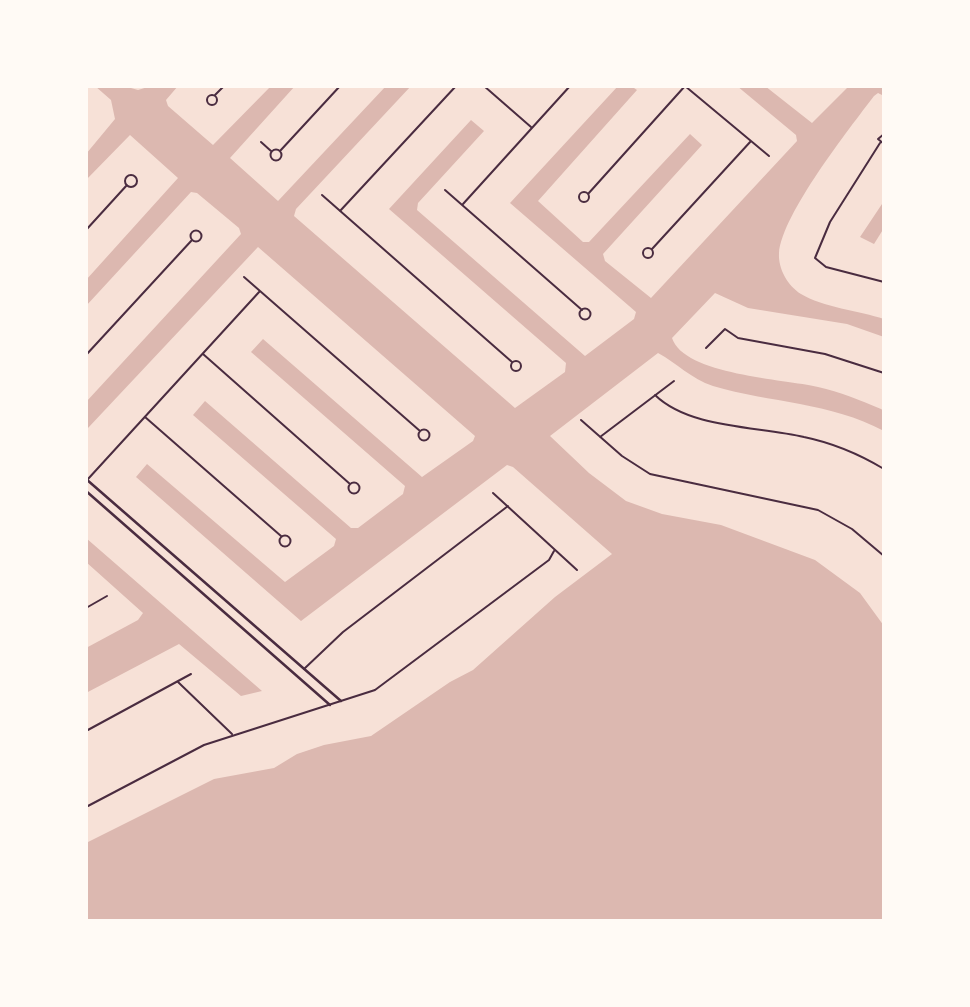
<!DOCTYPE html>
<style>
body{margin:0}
#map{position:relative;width:970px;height:1007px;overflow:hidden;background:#f7e1d7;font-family:Poppins,sans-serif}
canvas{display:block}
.frame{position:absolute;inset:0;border:88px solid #fffaf5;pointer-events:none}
</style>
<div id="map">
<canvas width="970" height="1007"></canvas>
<div class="frame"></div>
</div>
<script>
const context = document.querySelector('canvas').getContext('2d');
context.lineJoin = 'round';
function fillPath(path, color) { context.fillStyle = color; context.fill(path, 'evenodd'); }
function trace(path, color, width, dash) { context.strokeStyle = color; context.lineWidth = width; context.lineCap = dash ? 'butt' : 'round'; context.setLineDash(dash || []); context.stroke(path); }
fillPath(new Path2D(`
 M95,86H124L138,90L151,86H178L166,100L168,106L213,145L271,86H295L230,158L278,201L386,86H411L296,209L294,216L515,408L565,372L566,363L389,209L471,120L484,131L418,203L417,210L585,356L634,319L636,312L510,203L618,86H631L637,90L538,201L583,242H589L690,134L702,145L603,254L605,261L651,298L797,141L796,135L737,86H765L812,123L849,86H884V96L878,93L874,96C849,129 782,214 779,253C778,269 788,286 801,294C822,307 860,311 884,319V337L847,324L748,308L715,293L672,338C684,375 785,379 818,387C840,392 860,400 881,409L884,411V431C830,402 771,403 713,386C691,379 677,363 658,353L550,436L589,473L626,501L662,514L721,525L815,560L860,593L884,626V921H86V843L214,779L274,768L297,754L324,745L371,736L450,682L473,670L555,597L612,554L513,467L507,465L301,621L136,477L147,464L285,582L334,546L336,539L193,415L205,401L351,528H358L403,494L405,486L251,352L263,339L422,477L473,441L475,436L258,247L88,428L86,427V402L241,234L239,228L197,193L191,192L86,306V280L178,178L130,135L86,180V154L115,119L111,100Z
 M884,201V228L874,244L860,237Z
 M86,538L262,691L241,696L179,644L86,693V648L138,620L143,613L86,562Z`), '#dcb8b0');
trace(new Path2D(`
 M484,86L531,127
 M685,86L769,156
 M207 100a5 5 0 1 1 10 0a5 5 0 1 1-10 0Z
 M215,95L224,86
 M884,134L878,139L884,144
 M261,142L271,151
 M880,143L830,222L815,258L826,267L884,282
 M270.5 155a5.5 5.5 0 1 1 11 0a5.5 5.5 0 1 1-11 0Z
 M280,151L340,86
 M125 181a6 6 0 1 1 12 0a6 6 0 1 1-12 0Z
 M445,190L582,310
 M579 197a5 5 0 1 1 10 0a5 5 0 1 1-10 0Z
 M588,194L685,86
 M322,195L512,362
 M463,204L570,86
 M340,211L456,86
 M86,230L127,185
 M190.5 236a5.5 5.5 0 1 1 11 0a5.5 5.5 0 1 1-11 0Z
 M643 253a5 5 0 1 1 10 0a5 5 0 1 1-10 0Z
 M652,249L751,141
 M244,277L420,431
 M579.5 314a5.5 5.5 0 1 1 11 0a5.5 5.5 0 1 1-11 0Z
 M706,348L725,329L738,338L825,354L884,373
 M203,354L350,484
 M86,355L192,240
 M511 366a5 5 0 1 1 10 0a5 5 0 1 1-10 0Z
 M655,395C690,429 758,426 804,437C833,443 859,454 884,469
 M145,417L281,536
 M581,420L622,456L650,474L818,510L852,529L884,556
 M418.5 435a5.5 5.5 0 1 1 11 0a5.5 5.5 0 1 1-11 0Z
 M600,437L674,381
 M88,479L260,291
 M348.5 488a5.5 5.5 0 1 1 11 0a5.5 5.5 0 1 1-11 0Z
 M493,493L577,570
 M279.5 541a5.5 5.5 0 1 1 11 0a5.5 5.5 0 1 1-11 0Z
 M86,608L107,596
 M304,669L343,632L508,506
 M178,682L232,734
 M86,731L191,674
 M86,807L204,745L375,690L549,560L554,551`), '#4a2c40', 2);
trace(new Path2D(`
 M86,479L341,701
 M86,491L330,705`), '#4a2c40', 2.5);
</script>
